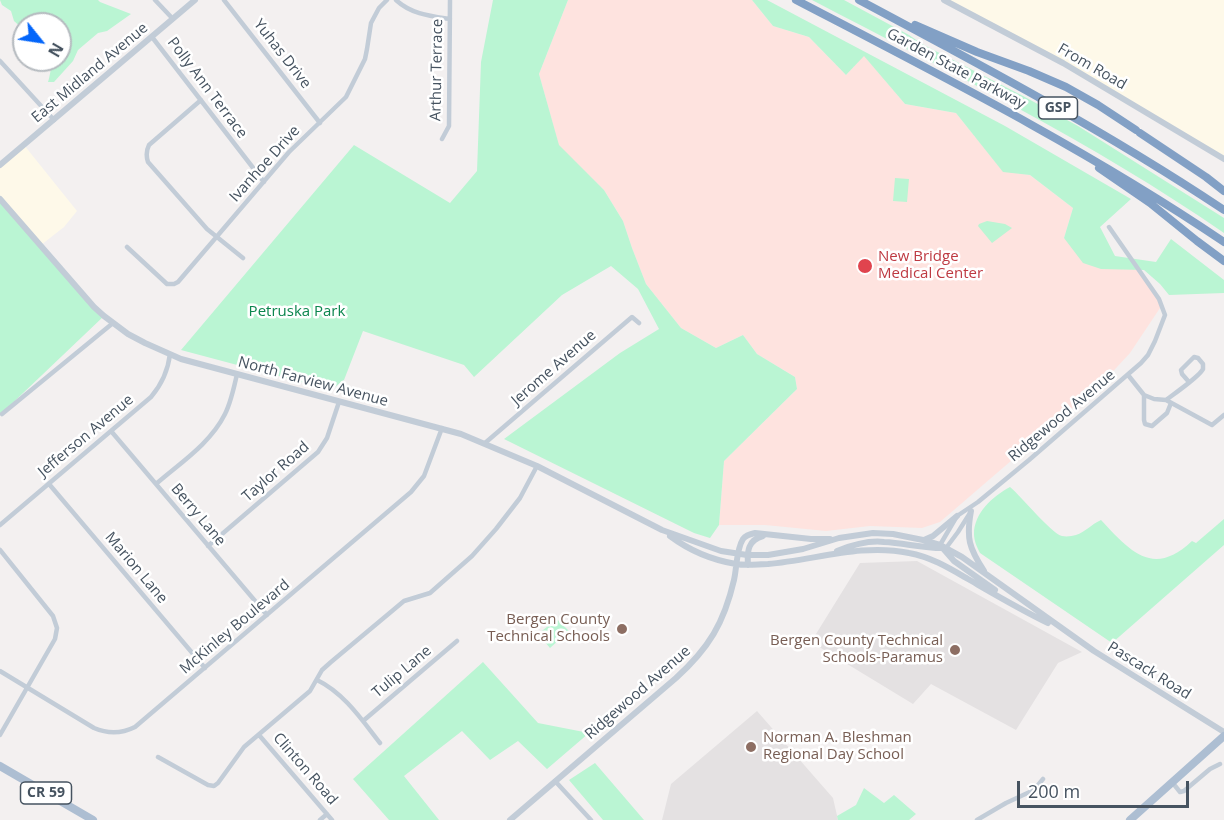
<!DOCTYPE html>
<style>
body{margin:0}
#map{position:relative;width:1224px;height:820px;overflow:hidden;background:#f3f0f0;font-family:"Open Sans",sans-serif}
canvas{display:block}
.north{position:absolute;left:12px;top:12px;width:60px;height:60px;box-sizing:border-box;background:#fff;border:2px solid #b5babf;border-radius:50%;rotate:120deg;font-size:16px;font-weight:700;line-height:24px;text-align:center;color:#465360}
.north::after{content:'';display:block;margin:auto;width:21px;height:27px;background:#0365fa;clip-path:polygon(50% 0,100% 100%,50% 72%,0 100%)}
.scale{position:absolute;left:1017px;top:781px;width:172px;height:27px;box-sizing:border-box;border:3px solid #465360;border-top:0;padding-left:8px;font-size:18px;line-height:21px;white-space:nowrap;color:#465360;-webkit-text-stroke:4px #fff;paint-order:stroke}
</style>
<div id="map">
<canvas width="1224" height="820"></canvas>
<div class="north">N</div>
<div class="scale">200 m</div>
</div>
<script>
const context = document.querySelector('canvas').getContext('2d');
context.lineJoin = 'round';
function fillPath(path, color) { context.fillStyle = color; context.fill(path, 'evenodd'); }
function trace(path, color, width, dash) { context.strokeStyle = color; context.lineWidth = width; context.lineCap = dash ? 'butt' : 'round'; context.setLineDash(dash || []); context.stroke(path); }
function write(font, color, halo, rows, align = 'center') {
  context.font = font + ' "Open Sans",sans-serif'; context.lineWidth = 5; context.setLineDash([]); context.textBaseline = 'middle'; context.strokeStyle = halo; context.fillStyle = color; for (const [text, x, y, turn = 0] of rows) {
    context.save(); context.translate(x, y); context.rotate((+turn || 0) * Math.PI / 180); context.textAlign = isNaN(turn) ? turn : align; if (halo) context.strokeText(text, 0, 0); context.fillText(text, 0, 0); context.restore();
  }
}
fillPath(new Path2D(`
 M944,0H1224V159L1117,95Z
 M24,145L77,211L64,227L41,245L0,199V165Z`), '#fef9e9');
fillPath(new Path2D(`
 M917,561L1082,652L1058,663L1016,730L931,684L913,704L811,642L860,563Z
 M757,711L833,798L838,820H662L671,784Z`), '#e4e1e2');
fillPath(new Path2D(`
 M568,0H752L773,26L809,37L846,75L864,55L905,104L956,113L1003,171L1030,175L1073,208L1064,238L1139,270L1162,305L1130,353L1105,380L940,522L922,528L870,526L826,531L765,525H719L724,461L797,389L795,377L757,354L743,335L716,348L681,328L646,284L632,248L623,221L604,190L559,146L539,74Z`), '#fee3df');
fillPath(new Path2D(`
 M0,0H98L100,2L131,14L107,31L98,33L78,50L73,61L54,82H48C50,77 51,64 54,60H60V53L66,46L64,39L60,35V24H24V30L14,21L11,11L2,5Z
 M493,0H568L539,74L559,145L604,190L623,221L632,248L646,284L681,328L716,348L743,335L757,354L795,377L797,389L724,461L719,525L710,538L694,533L504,439L620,353L659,329L638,289L611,266L562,295L474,377L464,365L363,331L344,380L331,390L181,350L354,145L450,203L477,171L481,62Z
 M752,0H767L1005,126L1131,199L1100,227L1115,256L1156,262L1171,239L1224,280V293L1169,295L1160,284L1144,270L1101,269L1083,263L1064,238L1073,208L1030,175L1003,172L956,113L905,104L864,56L846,75L809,37L773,26Z
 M812,0H844L909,35L922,44L1023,96L1078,126L1224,218V233C1094,143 952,73 812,0Z
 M895,178L909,179L907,202L893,201Z
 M0,199L104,316L0,415Z
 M987,221L1005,224L1012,228L992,243L978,226L979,224Z
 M1010,487C1021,496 1052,534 1062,536C1067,537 1072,536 1076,535C1085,532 1092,524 1101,520C1130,551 1153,578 1192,541L1196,543L1224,519V545L1112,643L980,553C977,547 974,541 974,534C974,513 993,496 1010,487Z
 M557,619L569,631L550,648L538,634Z
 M483,662L538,723L589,733L547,769L518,741L490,760L462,731L404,776L439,820H389L353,779Z
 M595,763L644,820H603L569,780Z
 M864,788L884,803L894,795L916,814L909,820H838L837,816L856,805Z`), '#baf5d3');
trace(new Path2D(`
 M155,0L173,19
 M224,0L320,123
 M396,0C411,14 430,16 450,19
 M152,37L264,182
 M0,61L54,120
 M201,100L149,145C146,151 146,156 148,162L207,229L243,258
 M442,139L449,126L450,0
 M127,247L167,284H174L178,282L289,152L346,97L365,59L367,49L371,23L379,8L387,0
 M1128,375L1144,395L1154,399L1166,400L1212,425L1224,415
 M1144,395V420L1145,424L1152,426L1167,413L1171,403
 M1166,400C1174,394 1200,376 1203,369C1203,367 1203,365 1203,364L1198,358L1194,357L1181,370L1182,374L1189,382
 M2,414L113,323
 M111,431L267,615
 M485,443L632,317L639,323
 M49,484L205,668
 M156,484C180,463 210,444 225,414C231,402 234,388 237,374
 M0,525L151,397C162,384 168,371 170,354
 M940,545L957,516L978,502L1029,460L1141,363L1148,355L1155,341L1165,315L1159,299L1109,227
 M208,546L318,452L327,438L339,402
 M946,548L958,532L970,513
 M0,550L53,616L57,628L55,639L0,735
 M0,671L94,728C108,734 121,734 135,727L411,492L424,476L442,428
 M317,680C344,693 362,720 380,743
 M363,721L457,641
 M259,735L332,820
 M158,757L208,785L214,786L218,783L244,747L310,691L322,670L331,662L404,601L430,593L472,556L496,529L520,498L537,466
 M555,781L591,820
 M1172,782L1180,792L1184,791L1210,769L1220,764
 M320,820L327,814
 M977,820L1006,803L1034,790L1043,779`), '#c2ccd7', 4.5);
trace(new Path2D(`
 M944,0L1063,63L1224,159
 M0,165L195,0
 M0,199L94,307L104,316L128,334L145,343L181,359L461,434L537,466L662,530L721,551L747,555H768L803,549L839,538L873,533L893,534L923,540L940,545L962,557L1094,651L1224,732
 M971,511C966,538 969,548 984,571
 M670,536C690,551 712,560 736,564C747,566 758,564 768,564C815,560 862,543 909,553C931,557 949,568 968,579C994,594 1021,610 1048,623
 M924,540L933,536L957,516
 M940,545L954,561L995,590
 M837,551C852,545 868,540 884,542C904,543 922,548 942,548
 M748,565C747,551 748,540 763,536
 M510,820L676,678C709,648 724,623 734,580C737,567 736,550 743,539C746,535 750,534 755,533L811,539H830`), '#c2ccd7', 6);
trace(new Path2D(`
 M0,766L93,820
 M1130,820L1224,736`), '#adbed2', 8);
trace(new Path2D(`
 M796,0C942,76 1088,150 1224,242
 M859,0C983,66 1107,132 1224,210
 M915,25L977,52L1029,71L1066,87L1098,105L1136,130
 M1140,133L1206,177L1224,191
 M1099,168L1150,203L1197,241L1224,261`), '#82a0c5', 8);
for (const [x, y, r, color] of [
 [865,266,8,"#e0444e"],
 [622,629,6,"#8d6e63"],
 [955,650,6,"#8d6e63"],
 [751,747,6,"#8d6e63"]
]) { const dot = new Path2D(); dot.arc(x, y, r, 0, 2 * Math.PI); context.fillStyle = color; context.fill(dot); trace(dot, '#fff', 2); }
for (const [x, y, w] of [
 [1058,108,39],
 [46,793,51]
]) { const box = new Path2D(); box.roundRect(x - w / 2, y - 11, w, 22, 4.5); context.fillStyle = '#fff'; context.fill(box); trace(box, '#465360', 1.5); }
write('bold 14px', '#465360', null, [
 ["GSP",1058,108],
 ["CR 59",46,793]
]);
write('15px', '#465360', '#fff', [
 ["Yuhas Drive",282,54,52],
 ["From Road",1092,67,30],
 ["Garden State Parkway",956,69,28],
 ["Arthur Terrace",437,70,-89],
 ["East Midland Avenue",90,73,-40],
 ["Polly Ann Terrace",207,88,53],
 ["Ivanhoe Drive",265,164,-48],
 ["Jerome Avenue",554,368,-41],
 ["North Farview Avenue",313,382,15],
 ["Ridgewood Avenue",1062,416,-40],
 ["Jefferson Avenue",86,436,-40],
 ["Taylor Road",276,472,-41],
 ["Berry Lane",198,515,50],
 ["Marion Lane",136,568,50],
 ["McKinley Boulevard",235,627,-40],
 ["Pascack Road",1149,671,32],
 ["Tulip Lane",402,672,-40],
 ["Ridgewood Avenue",638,693,-41],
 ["Clinton Road",305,769,49]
]);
write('15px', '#be3a42', '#fff', [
 ["New Bridge",878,257],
 ["Medical Center",878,274]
], 'left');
write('15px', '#0c864e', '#fff', [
 ["Petruska Park",297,312]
]);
write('15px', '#785e54', '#fff', [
 ["Bergen County",610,620],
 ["Technical Schools",610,637],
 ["Bergen County Technical",943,641],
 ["Schools-Paramus",943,658],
 ["Norman A. Bleshman",763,738,"left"],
 ["Regional Day School",763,755,"left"]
], 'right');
</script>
